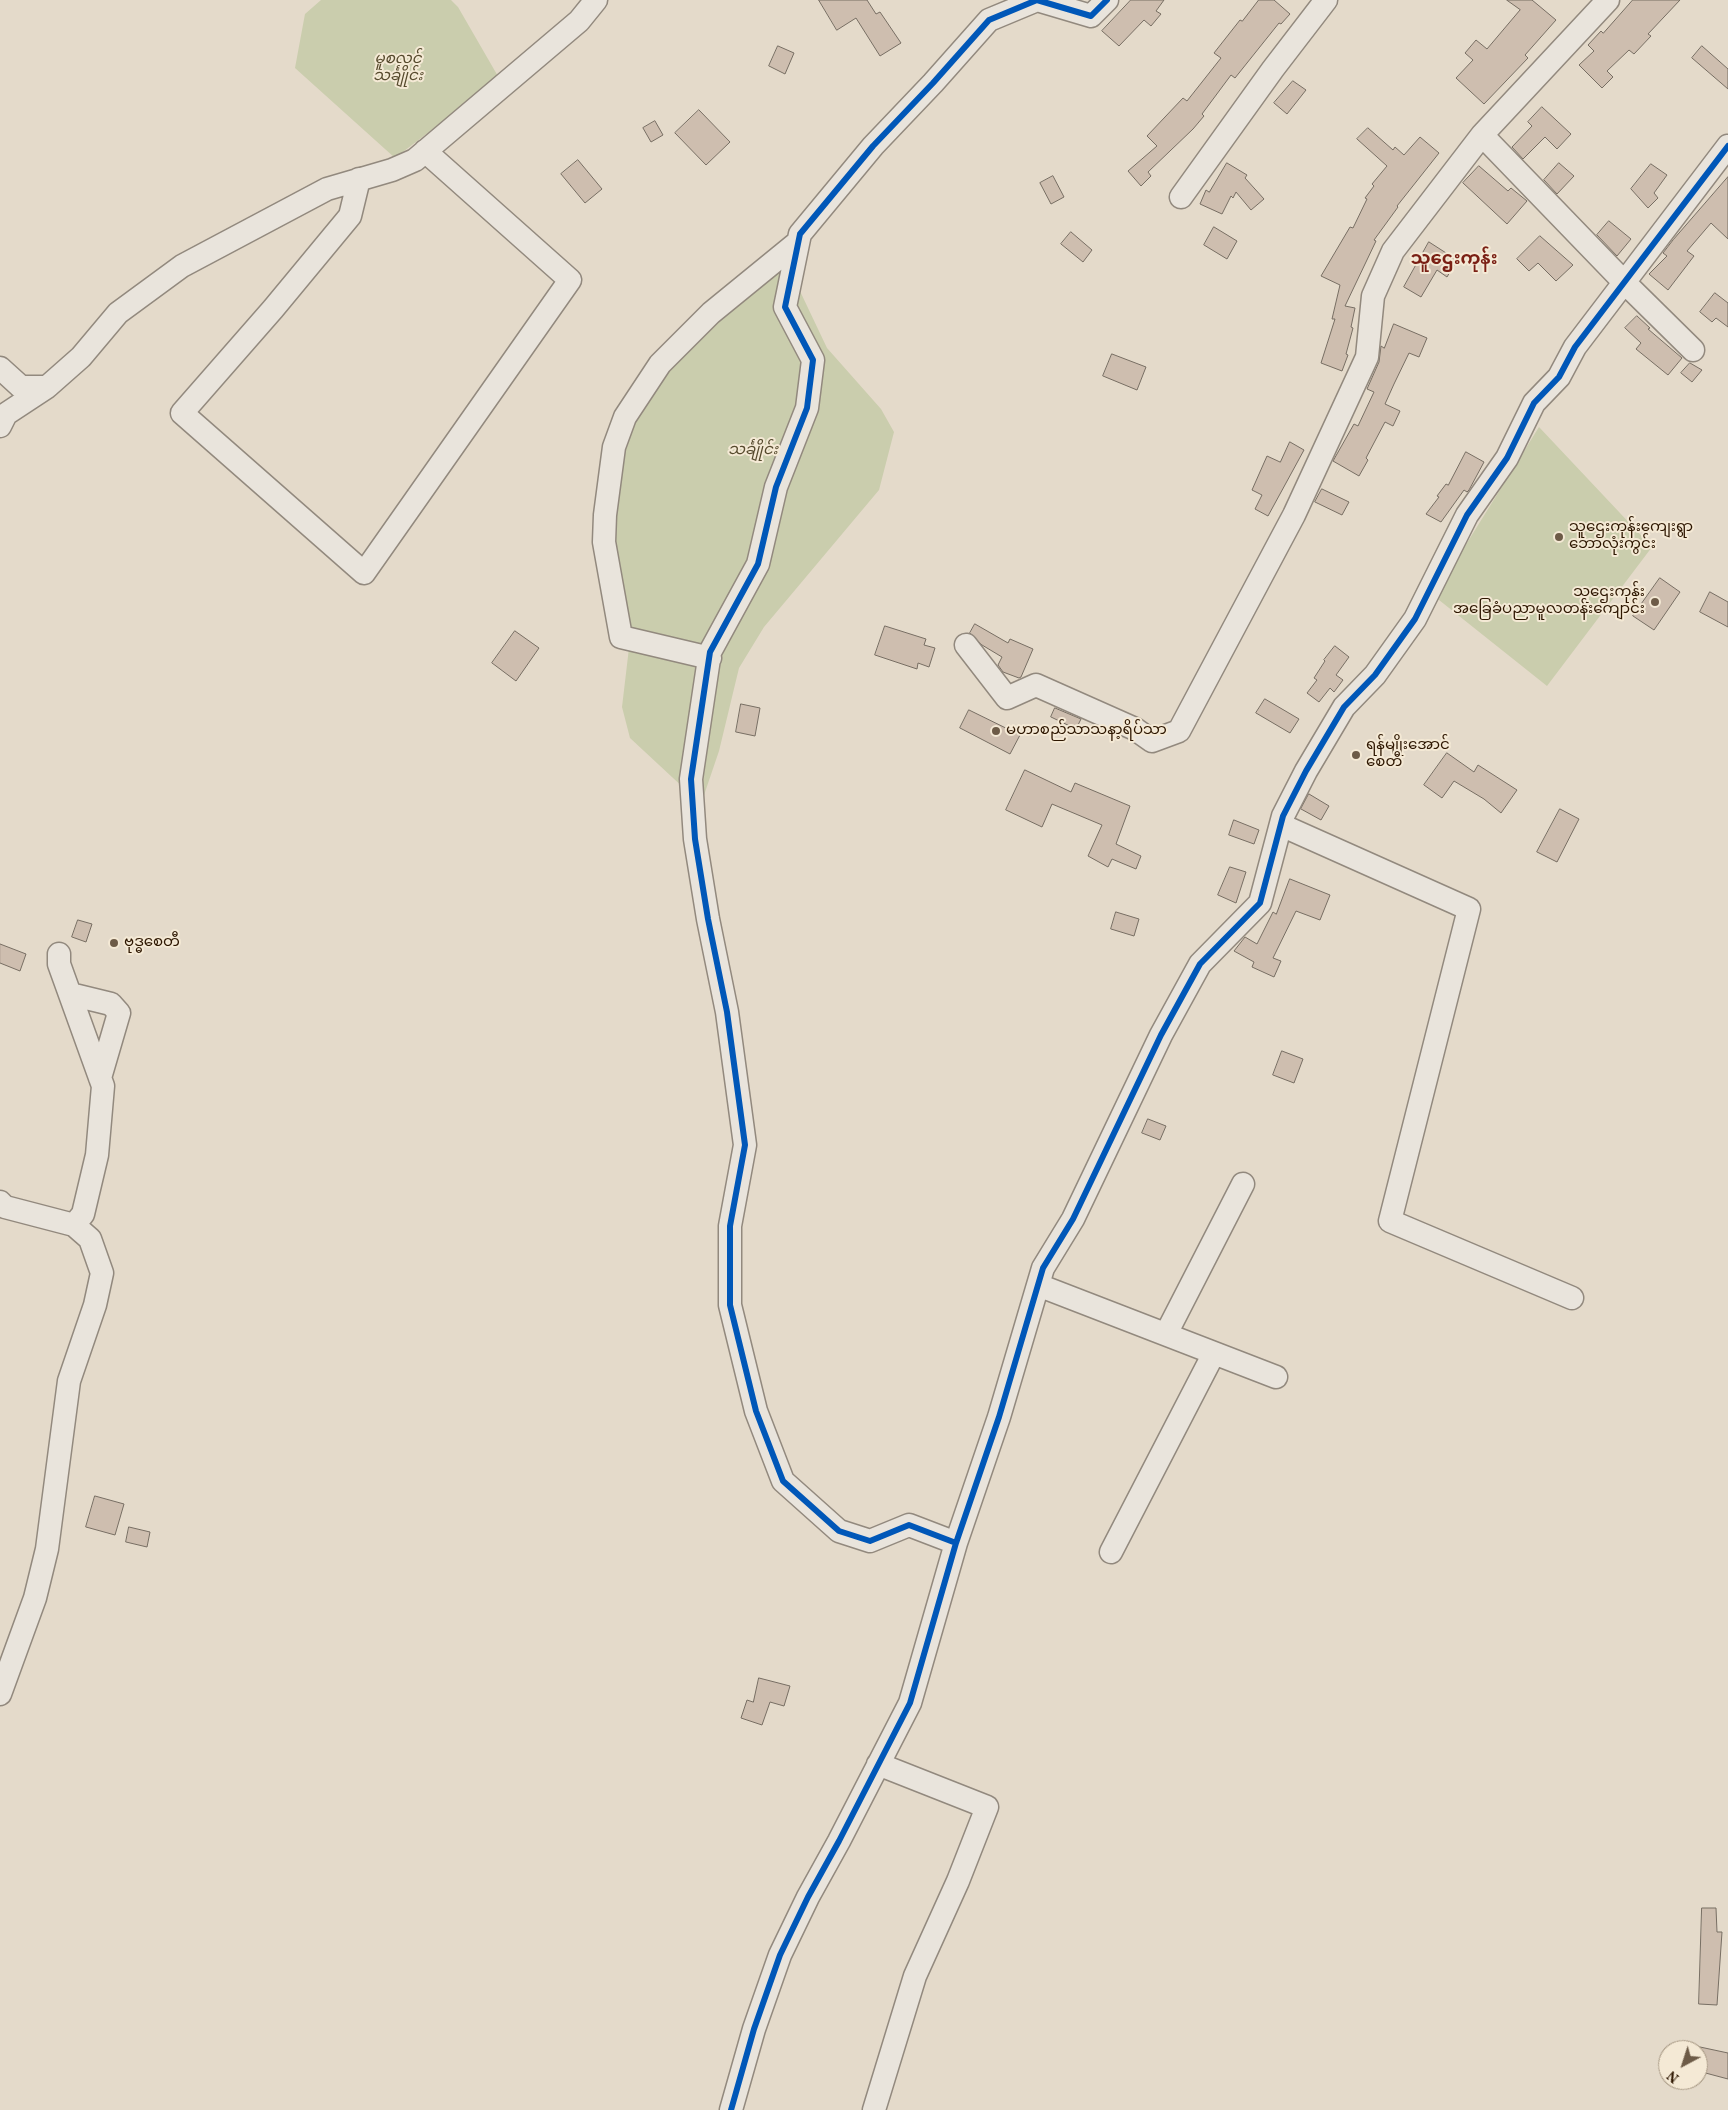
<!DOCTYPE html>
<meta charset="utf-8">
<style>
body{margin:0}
#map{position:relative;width:1728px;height:2110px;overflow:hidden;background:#e4daca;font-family:Vollkorn,serif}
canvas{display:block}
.north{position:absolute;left:1658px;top:2040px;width:50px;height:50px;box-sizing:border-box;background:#f4e9d5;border:1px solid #a49580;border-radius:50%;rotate:220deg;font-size:14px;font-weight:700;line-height:20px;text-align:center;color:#2d1600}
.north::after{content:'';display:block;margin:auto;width:18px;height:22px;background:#6d5b47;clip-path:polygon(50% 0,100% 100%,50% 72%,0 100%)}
</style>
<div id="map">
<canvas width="1728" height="2110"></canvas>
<div class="north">N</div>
</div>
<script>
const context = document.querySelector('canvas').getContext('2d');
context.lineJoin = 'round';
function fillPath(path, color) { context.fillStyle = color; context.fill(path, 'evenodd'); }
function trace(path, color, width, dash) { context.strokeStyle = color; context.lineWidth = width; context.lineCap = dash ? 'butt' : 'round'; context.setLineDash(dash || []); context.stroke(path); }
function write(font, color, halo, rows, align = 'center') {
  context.font = font + ' Vollkorn,"Noto Sans Myanmar",serif'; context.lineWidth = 4; context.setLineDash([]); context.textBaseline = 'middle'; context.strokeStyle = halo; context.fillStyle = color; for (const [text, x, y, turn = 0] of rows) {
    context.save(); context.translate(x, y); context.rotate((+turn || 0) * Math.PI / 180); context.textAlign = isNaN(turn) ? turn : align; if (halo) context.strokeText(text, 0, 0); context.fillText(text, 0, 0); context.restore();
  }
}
fillPath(new Path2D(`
 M321,0H451L458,7L499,78L395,158L295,68L305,14Z
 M789,268L827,348L881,409L894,432L879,490L764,627L739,668L719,751L701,804L630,738L622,707L631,631L611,539L628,426L659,374L770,272Z
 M1539,427L1652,547L1547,686L1434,596Z`), '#cacdad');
const building = new Path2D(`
 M819,0H867L876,14L880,12L901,43L880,56L856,18L837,30Z
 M1131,0H1164L1156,11L1161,14L1151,26L1144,20L1119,46L1102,31Z
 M1259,0H1274L1290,14L1281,24L1279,23L1235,78L1231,75L1202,114L1204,116L1193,129L1148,172L1151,176L1141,186L1128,171L1157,146L1147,136L1183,98L1187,101L1221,58L1214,53L1240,20L1242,21Z
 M1507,0H1532L1556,20L1525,55L1528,58L1484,104L1456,78L1473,60L1465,53L1476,40L1487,49L1520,10Z
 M1633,0H1680L1648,34L1651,36L1634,54L1629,50L1607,71L1613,77L1602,88L1579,65L1594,51L1588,45L1601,31L1603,33Z
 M778,46L794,53L785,74L769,66Z
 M1702,46L1728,69V89L1692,58Z
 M1293,81L1306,90L1287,114L1274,103Z
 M1542,107L1571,134L1557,149L1545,137L1523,159L1512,147L1532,126L1528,122Z
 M699,110L730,142L706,165L675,133Z
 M655,121L663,135L651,142L643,128Z
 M1368,128L1393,150L1395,147L1404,155L1420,137L1439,153L1397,206L1398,207L1374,240L1376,241L1345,306L1355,308L1351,327L1353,328L1346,354L1348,355L1342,371L1321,363L1335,319H1332L1340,285L1321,276L1350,227L1353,228L1367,199L1365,198L1374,186L1372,184L1387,166L1357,139Z
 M578,160L602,189L585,203L561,174Z
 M1227,163L1247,175L1245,178L1264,199L1251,210L1236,192L1233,198L1231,196L1222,214L1200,204L1206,190L1209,192Z
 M1559,163L1574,176L1557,194L1544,180Z
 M1651,164L1667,175L1654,193L1658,198L1648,208L1631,189Z
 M1479,166L1508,191L1511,188L1527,201L1507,224L1463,183Z
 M1053,176L1064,197L1051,204L1040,183Z
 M1728,177V239L1711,223L1687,251L1694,256L1668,290L1649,274L1667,256L1663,253L1673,240Z
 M1609,221L1631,239L1617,256L1597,235Z
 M1214,227L1237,241L1227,259L1204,245Z
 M1071,232L1092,250L1083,262L1061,244Z
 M1540,236L1573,265L1556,281L1538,263L1529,271L1517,259Z
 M1429,242L1457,260L1447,277L1437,270L1421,297L1404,287Z
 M1715,293L1728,303V327L1716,318L1712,322L1700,312Z
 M1637,316L1650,328L1648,329L1682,358L1668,375L1636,349L1641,343L1625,328Z
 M1394,324L1427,338L1419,357L1409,353L1394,384L1385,404L1400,411L1393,426L1385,422L1366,458L1368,460L1359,476L1333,461L1354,424L1358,426L1374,392L1367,389L1379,362L1381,346L1384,348Z
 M1112,354L1146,367L1137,390L1103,376Z
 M1690,363L1702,370L1692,382L1681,373Z
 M1290,442L1304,450L1268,516L1255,509L1262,495L1252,490L1267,456L1280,462Z
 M1466,452L1484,462L1469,490L1467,492L1464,490L1441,522L1426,514L1439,497L1437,496L1446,484L1448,485Z
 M1322,489L1349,502L1342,515L1315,502Z
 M1660,578L1680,592L1654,630L1633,616Z
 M1710,592L1728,602V627L1700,612Z
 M975,624L1008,643L1010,639L1033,649L1021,677L1019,678L1003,672L998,665L1002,657L982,645L970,633Z
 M885,626L926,639L924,645L935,648L929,667L918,663L917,669L875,655Z
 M515,631L539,648L516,681L492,663Z
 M1335,646L1349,657L1336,675L1343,680L1334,692L1330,688L1319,702L1307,693L1317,680L1314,678L1325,661L1324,660Z
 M1265,699L1299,719L1290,733L1256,713Z
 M741,704L760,708L755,736L736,732Z
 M1055,708L1081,719L1076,729L1051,717Z
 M969,710L1020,735L1010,754L960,728Z
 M1447,753L1474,772L1478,765L1517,790L1501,813L1484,799L1454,781L1442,798L1424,785Z
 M1025,770L1071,792L1075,783L1130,806L1116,844L1141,856L1136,869L1112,859L1108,867L1088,856L1102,825L1052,804L1042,827L1006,810Z
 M1309,794L1329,806L1321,820L1301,809Z
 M1560,809L1579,819L1557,862L1537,852Z
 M1234,820L1259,830L1254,844L1229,835Z
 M1230,867L1246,872L1236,903L1218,895Z
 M1290,879L1330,895L1320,920L1296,911L1273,958L1281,961L1274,977L1252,967L1254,962L1234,951L1245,937L1257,944L1273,912L1276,914Z
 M1116,912L1139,919L1134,936L1111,929Z
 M78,920L92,924L86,942L72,937Z
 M0,944L26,954L20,971L0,963Z
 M1282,1051L1303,1059L1294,1083L1273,1075Z
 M1148,1119L1166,1126L1160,1140L1142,1133Z
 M95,1496L124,1504L115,1535L86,1527Z
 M129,1527L150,1532L147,1547L126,1542Z
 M759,1678L790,1686L784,1706L770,1702L762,1725L741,1718L747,1700L753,1702Z
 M1702,1908H1716L1717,1932H1722L1717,2005L1699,2004Z
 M1700,2047L1728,2053V2079L1698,2071Z`);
fillPath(building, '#cebeaf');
trace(building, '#776e63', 1);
const minor = new Path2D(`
 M1482,135L1624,282L1693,350
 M359,179L350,216L273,309L182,413L364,573L570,280L425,151
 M1181,197L1273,69L1326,0
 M0,368L21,387H47L81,357L118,313L182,266L327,189L392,170L415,160L579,21L596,0
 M0,426L6,414L47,387
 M966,645L1007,698L1036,685L1135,729L1152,741L1179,731L1294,515L1367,357L1373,296L1393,251L1482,135L1608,0
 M710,658L621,637L604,542L605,515L614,447L625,417L660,364L711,313L798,242
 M1281,825L1469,909L1390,1221L1572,1298
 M70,994L111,1004L119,1013L100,1078
 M0,1202L5,1207L74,1225L83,1214L97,1155L103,1086L59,964V954
 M1038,1285L1276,1377
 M1166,1334L1243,1184
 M956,1543L909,1525L870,1541L839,1531L783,1481L756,1411L730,1305V1226L745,1145L727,1012L708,919L695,839L691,779L710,652L758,564L776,487L807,408L813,360L785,307L800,234L873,146L933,83L989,20L1037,0L1091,16L1107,0
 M1111,1552L1214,1353
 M0,1694L35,1598L47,1549L69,1381L95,1305L102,1273L90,1239L74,1225
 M731,2110L754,2029L780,1955L808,1897L839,1841L910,1703L956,1543L999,1417L1043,1268L1073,1219L1161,1035L1200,964L1260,903L1283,816L1306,771L1344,707L1375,675L1415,619L1467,515L1507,458L1534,403L1559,377L1575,347L1728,146
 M874,2110L915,1976L958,1881L987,1807L878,1764`);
trace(minor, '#92897e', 25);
trace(minor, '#e9e4dc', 22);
trace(new Path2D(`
 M956,1543L909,1525L870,1541L839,1531L783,1481L756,1411L730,1305V1226L745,1145L727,1012L708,919L695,839L691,779L710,652L758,564L776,487L807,408L813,360L785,307L800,234L873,146L933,83L989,20L1037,0L1091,16L1107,0
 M731,2110L754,2029L780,1955L808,1897L839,1841L910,1703L956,1543L999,1417L1043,1268L1073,1219L1161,1035L1200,964L1260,903L1283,816L1306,771L1344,707L1375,675L1415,619L1467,515L1507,458L1534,403L1559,377L1575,347L1728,146`), '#0057b8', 6);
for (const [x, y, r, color] of [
 [1559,537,5,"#6d5b47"],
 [1655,602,5,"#6d5b47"],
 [996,731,5,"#6d5b47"],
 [1356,755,5,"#6d5b47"],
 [114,943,5,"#6d5b47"]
]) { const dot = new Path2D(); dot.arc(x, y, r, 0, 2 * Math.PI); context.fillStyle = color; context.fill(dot); trace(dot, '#f4e9d5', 2); }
write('italic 15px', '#564a2d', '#f4e9d5', [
 ["မူစလင်",398,60],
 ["သင်္ချိုင်း",398,77],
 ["သင်္ချိုင်း",753,451]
]);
write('15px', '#2d1600', '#f4e9d5', [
 ["သူဌေးကုန်းကျေးရွာ",1569,528],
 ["ဘောလုံးကွင်း",1569,545],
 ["သူဌေးကုန်း",1645,593,"right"],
 ["အခြေခံပညာမူလတန်းကျောင်း",1645,610,"right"],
 ["မဟာစည်သာသနာ့ရိပ်သာ",1006,731],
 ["ရန်မျိုးအောင်",1366,746],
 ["စေတီ",1366,763],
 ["ဗုဒ္ဓစေတီ",124,943]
], 'left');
write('bold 18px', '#7a1f14', '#f4e9d5', [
 ["သူဌေးကုန်း",1454,261]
]);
</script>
